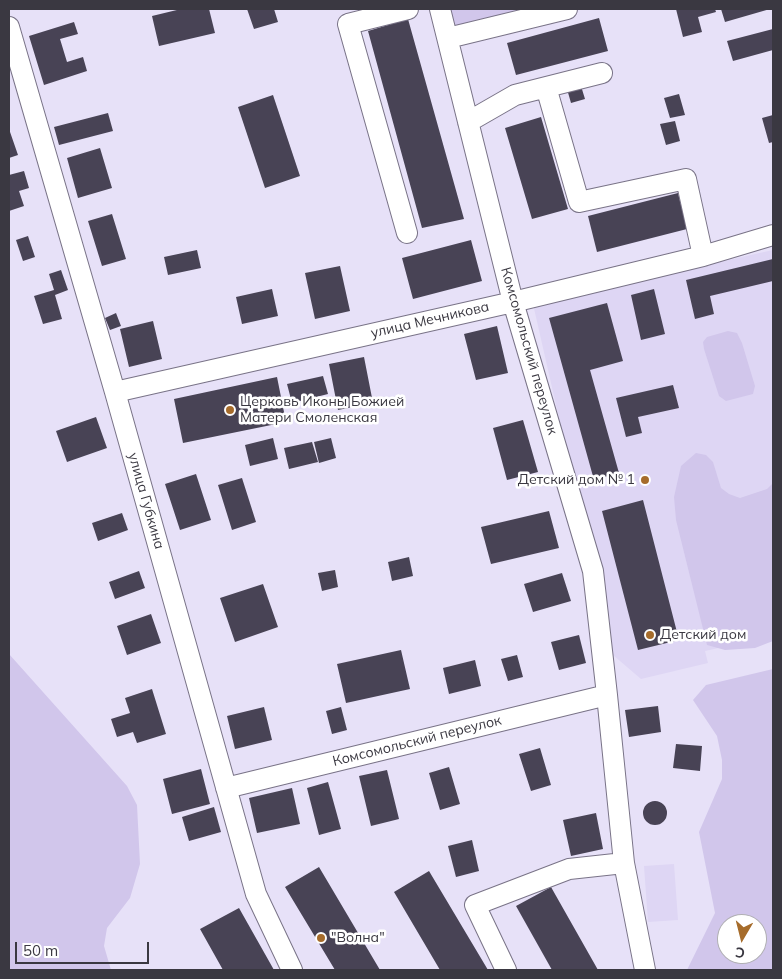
<!DOCTYPE html>
<meta charset="utf-8">
<style>
body{margin:0}
#map{position:relative;width:782px;height:979px;overflow:hidden;background:#e7e1f8;font-family:Mulish,sans-serif}
canvas{display:block}
.frame{position:absolute;inset:0;border:10px solid #3a3841;pointer-events:none}
.north{position:absolute;left:717px;top:914px;width:50px;height:50px;box-sizing:border-box;background:#fff;border:1px solid #b0afb3;border-radius:50%;rotate:188deg;font-size:14px;font-weight:700;line-height:20px;text-align:center;color:#3a3841}
.north::after{content:'';display:block;margin:auto;width:18px;height:22px;background:#a66c2b;clip-path:polygon(50% 0,100% 100%,50% 72%,0 100%)}
.scale{position:absolute;left:15px;top:942px;width:134px;height:22px;box-sizing:border-box;border:2px solid #3a3841;border-top:0;padding-left:6px;font-size:15px;line-height:18px;white-space:nowrap;color:#3a3841;-webkit-text-stroke:4px #fff;paint-order:stroke}
</style>
<div id="map">
<canvas width="782" height="979"></canvas>
<div class="frame"></div>
<div class="north">С</div>
<div class="scale">50 m</div>
</div>
<script>
const context = document.querySelector('canvas').getContext('2d');
context.lineJoin = 'round';
function fillPath(path, color) { context.fillStyle = color; context.fill(path, 'evenodd'); }
function trace(path, color, width, dash) { context.strokeStyle = color; context.lineWidth = width; context.lineCap = dash ? 'butt' : 'round'; context.setLineDash(dash || []); context.stroke(path); }
function write(font, color, halo, rows, align = 'center') {
  context.font = font + ' Mulish,sans-serif'; context.lineWidth = 5; context.setLineDash([]); context.textBaseline = 'middle'; context.strokeStyle = halo; context.fillStyle = color; for (const [text, x, y, turn = 0] of rows) {
    context.save(); context.translate(x, y); context.rotate((+turn || 0) * Math.PI / 180); context.textAlign = isNaN(turn) ? turn : align; if (halo) context.strokeText(text, 0, 0); context.fillText(text, 0, 0); context.restore();
  }
}
fillPath(new Path2D(`
 M773,250V636L705,651L708,663L641,679L613,655L533,304Z
 M674,864L678,920L648,922L644,866Z`), '#ded6f4');
fillPath(new Path2D(`
 M445,9H533L450,30Z
 M728,331L737,333L742,343L755,386L753,394L726,401L719,396L704,349L703,342L707,337Z
 M696,453L706,455L713,462L721,488L729,494L740,498L767,489L773,483V641L755,648L725,650L707,645L676,520L674,497L681,466Z
 M9,654L127,786L137,805L140,864L130,898L107,928L104,946L111,970H9Z
 M773,669V970H687L715,913L699,832L722,779V760L717,736L693,700L706,685ZM727,924H757V954H727Z`), '#d1c6eb');
fillPath(new Path2D(`
 M181,9H209L215,33L159,46L152,16Z
 M247,9H274L278,22L254,29Z
 M676,9H715L716,12L698,17L702,32L683,37Z
 M721,9H770L725,22Z
 M599,18L608,51L516,75L507,43Z
 M408,19L464,219L422,228L368,31Z
 M74,22L78,34L60,39L67,62L83,57L87,71L44,85L29,36Z
 M773,29V50L733,61L727,41Z
 M581,86L585,99L571,103L567,89Z
 M679,94L685,115L670,118L664,98Z
 M273,95L300,176L265,188L238,107Z
 M108,113L113,131L59,145L54,127Z
 M773,115V142L769,143L762,118Z
 M541,117L568,209L532,219L505,128Z
 M675,121L680,141L666,145L660,124Z
 M9,129L18,155L9,158Z
 M100,148L112,188L78,198L67,158Z
 M24,171L29,188L19,191L24,206L9,211V175Z
 M678,193L687,229L597,252L588,216Z
 M112,214L126,259L102,266L88,221Z
 M28,236L35,257L23,261L16,240Z
 M471,240L482,281L413,299L402,258Z
 M197,250L201,268L168,275L164,257Z
 M773,259V281L710,296L714,314L695,319L686,280Z
 M340,266L350,311L315,319L305,273Z
 M61,270L68,290L55,295L62,319L43,324L34,296L54,290L49,274Z
 M272,289L278,316L242,324L236,297Z
 M654,289L665,334L641,340L631,295Z
 M607,303L623,361L590,370L619,473L594,480L549,318Z
 M116,313L121,326L110,330L105,318Z
 M153,321L162,359L129,367L120,329Z
 M497,326L508,373L476,380L464,334Z
 M364,357L373,403L338,410L329,364Z
 M323,376L328,394L292,403L287,384Z
 M277,377L286,422L183,443L174,399Z
 M673,385L679,408L638,417L642,433L626,437L616,398Z
 M96,417L107,448L67,462L56,431Z
 M523,420L538,472L507,480L493,428Z
 M273,438L278,459L250,466L245,445Z
 M331,438L336,458L319,463L314,442Z
 M312,442L318,462L289,469L284,448Z
 M196,474L211,520L180,530L165,484Z
 M242,478L256,522L232,530L218,485Z
 M643,500L679,640L638,650L602,511Z
 M549,511L559,548L491,564L481,527Z
 M122,513L128,530L98,541L92,523Z
 M409,557L413,576L392,581L388,562Z
 M335,570L338,587L322,591L318,573Z
 M139,571L145,588L115,599L109,582Z
 M562,573L571,601L533,612L524,584Z
 M263,584L278,627L235,642L220,598Z
 M151,614L161,643L127,655L117,626Z
 M579,635L586,663L559,670L551,642Z
 M401,650L410,689L346,703L337,664Z
 M517,655L523,677L508,681L501,659Z
 M475,660L481,686L449,694L443,668Z
 M152,689L166,734L137,743L133,732L117,737L111,719L130,713L125,698Z
 M658,706L661,732L629,737L625,710Z
 M264,707L272,740L235,749L227,716Z
 M341,707L347,730L332,734L326,711Z
 M676,744L702,746L700,771L673,768Z
 M540,748L551,785L531,791L519,754Z
 M449,767L460,804L440,810L429,773Z
 M201,769L210,804L172,814L163,779Z
 M387,770L399,819L371,826L359,776Z
 M328,782L341,829L319,835L307,788Z
 M292,788L300,824L257,833L249,798Z
 M643 813a12 12 0 1 1 24 0a12 12 0 1 1-24 0Z
 M214,807L221,832L189,841L182,817Z
 M596,813L603,849L571,856L563,820Z
 M472,840L479,871L456,877L448,846Z
 M319,867L380,970H335L285,887Z
 M429,871L488,970H440L394,892Z
 M551,887L598,970H552L516,906Z
 M239,908L274,970H223L200,929Z`), '#484355');
const minor = new Path2D(`
 M440,9L513,302L593,571L607,695L624,863L645,970
 M9,27L115,392L256,894L292,970
 M448,38L567,9
 M546,87L579,202L686,179L703,256
 M468,122L515,95L602,73
 M407,233L348,24L408,9
 M115,392L513,302L703,256L773,235
 M226,788L607,695
 M506,970L475,905L569,869L624,863`);
trace(minor, '#797387', 22);
trace(minor, '#fff', 20);
for (const [x, y, r, color] of [
 [230,410,5,"#a66c2b"],
 [645,480,5,"#a66c2b"],
 [650,635,5,"#a66c2b"],
 [321,938,5,"#a66c2b"]
]) { const dot = new Path2D(); dot.arc(x, y, r, 0, 2 * Math.PI); context.fillStyle = color; context.fill(dot); trace(dot, '#fff', 2); }
write('14px', '#3a3841', '#fff', [
 ["улица Мечникова",430,320,-13],
 ["Комсомольский переулок",529,351,74],
 ["улица Губкина",146,501,74],
 ["Комсомольский переулок",417,741,-14]
]);
write('14px', '#3a3841', '#fff', [
 ["Церковь Иконы Божией",240,402],
 ["Матери Смоленская",240,418],
 ["Детский дом № 1",635,480,"right"],
 ["Детский дом",660,635],
 ["\"Волна\"",331,938]
], 'left');
</script>
